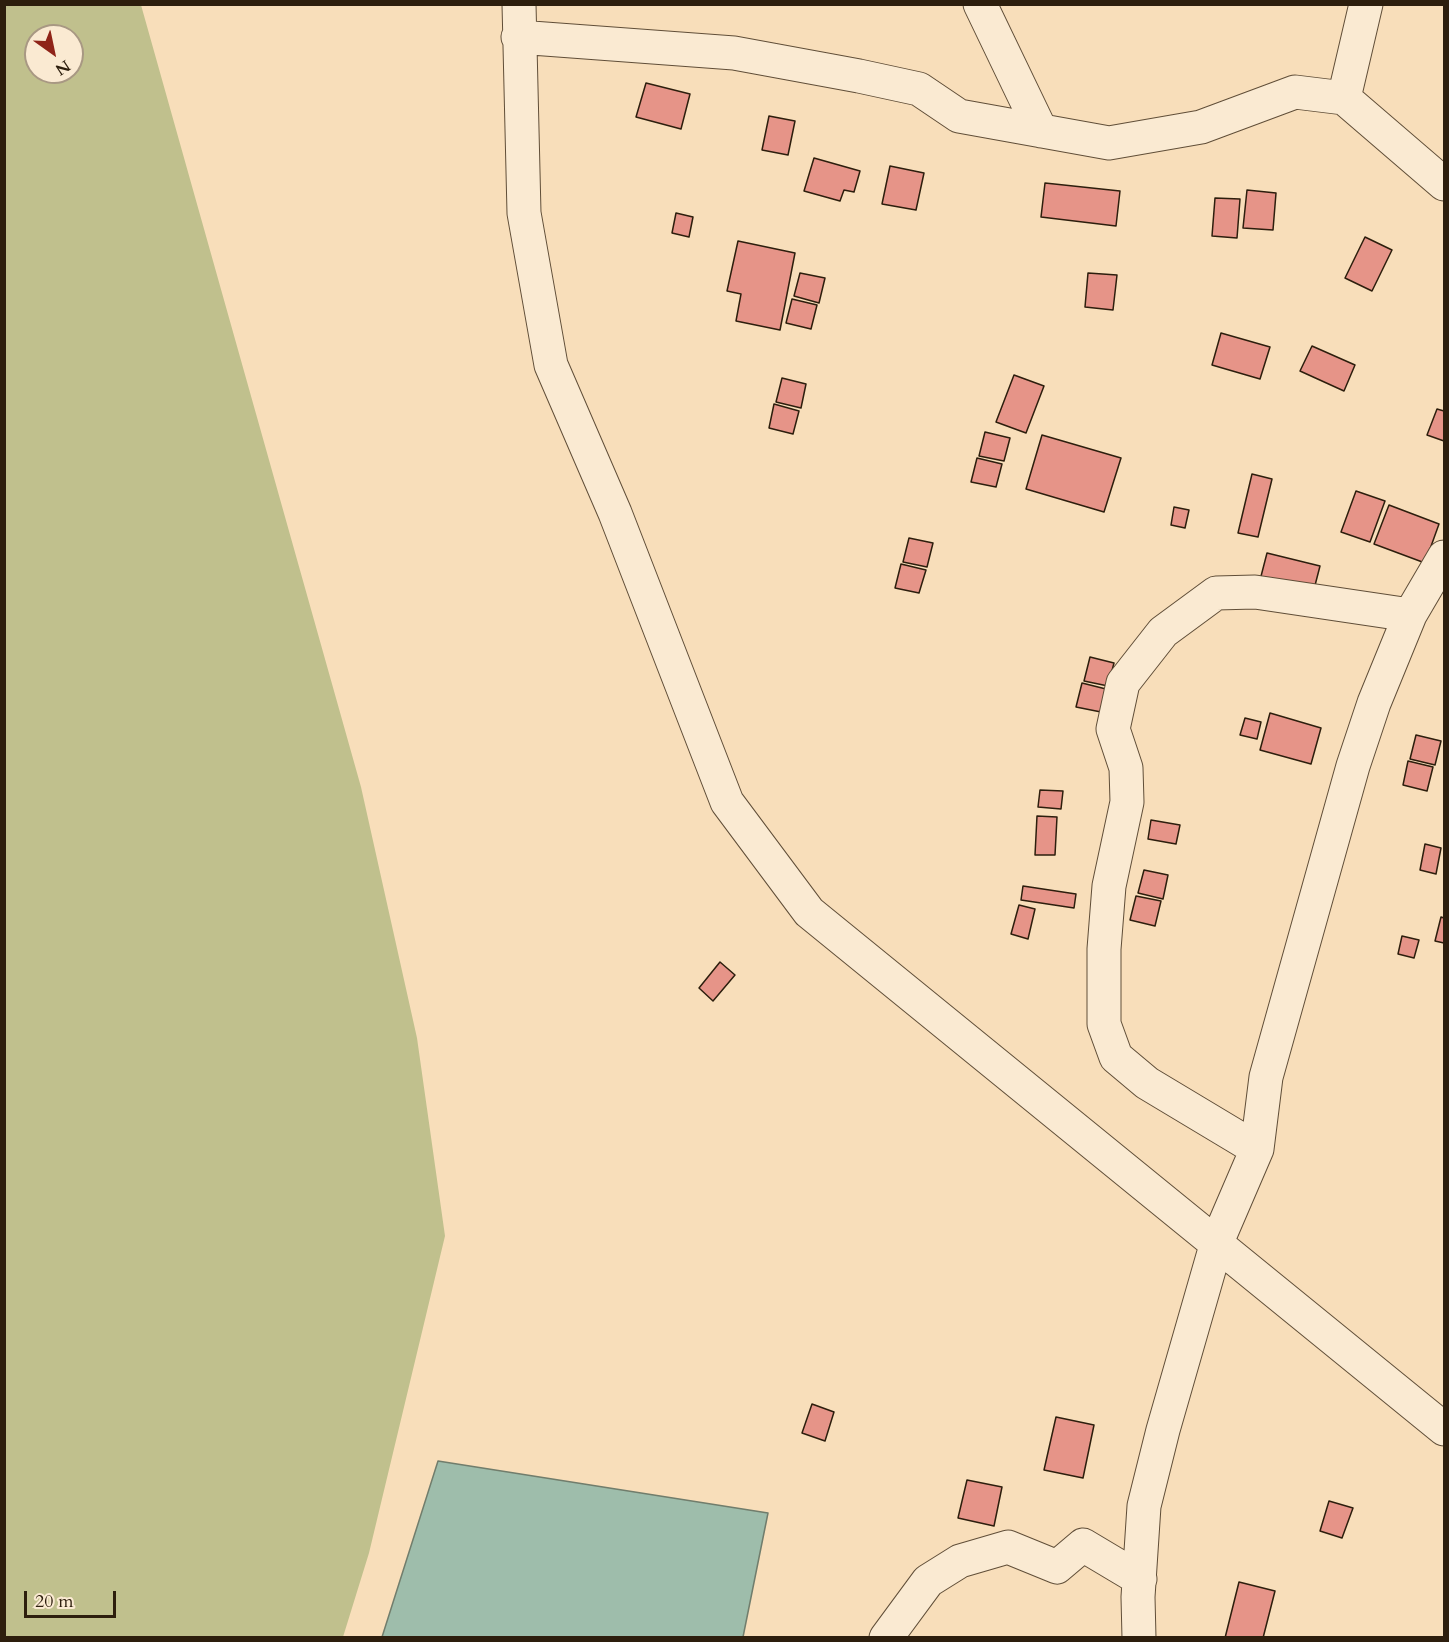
<!DOCTYPE html>
<style>
body{margin:0}
#map{position:relative;width:1449px;height:1642px;overflow:hidden;background:#f8deba;font-family:Cardo,serif}
canvas{display:block}
.frame{position:absolute;inset:0;border:6px solid #2d1e0d;pointer-events:none}
.north{position:absolute;left:24px;top:24px;width:60px;height:60px;box-sizing:border-box;background:#faead2;border:2px solid #a89883;border-radius:50%;rotate:147deg;font-size:16px;font-weight:700;line-height:24px;text-align:center;color:#2d1e0d}
.north::after{content:'';display:block;margin:auto;width:21px;height:27px;background:#8f2418;clip-path:polygon(50% 0,100% 100%,50% 72%,0 100%)}
.scale{position:absolute;left:24px;top:1591px;width:92px;height:27px;box-sizing:border-box;border:3px solid #2d1e0d;border-top:0;padding-left:8px;font-size:18px;line-height:21px;white-space:nowrap;color:#2d1e0d;-webkit-text-stroke:4px #faead2;paint-order:stroke}
</style>
<div id="map">
<canvas width="1449" height="1642"></canvas>
<div class="frame"></div>
<div class="north">N</div>
<div class="scale">20 m</div>
</div>
<script>
const context = document.querySelector('canvas').getContext('2d');
context.lineJoin = 'round';
function fillPath(path, color) { context.fillStyle = color; context.fill(path, 'evenodd'); }
function trace(path, color, width, dash) { context.strokeStyle = color; context.lineWidth = width; context.lineCap = dash ? 'butt' : 'round'; context.setLineDash(dash || []); context.stroke(path); }
fillPath(new Path2D(`
 M5,4L141,5L361,787L417,1038L445,1236L369,1553L343,1637H5ZM36,36H72V72H36Z`), '#c0c08d');
const water = new Path2D(`
 M438,1461L768,1513L743,1637H382Z`);
fillPath(water, '#9ebdab');
trace(water, '#717d6c', 1.5);
const building = new Path2D(`
 M646,83L690,94L681,129L636,117Z
 M769,116L795,121L788,155L762,150Z
 M814,158L860,171L854,192L844,190L840,201L804,191Z
 M890,166L924,173L916,210L882,204Z
 M1045,183L1120,191L1116,226L1041,217Z
 M1247,190L1276,193L1273,230L1243,228Z
 M1215,198L1240,199L1237,238L1212,236Z
 M676,213L693,217L689,237L672,233Z
 M1365,237L1392,250L1372,291L1345,278Z
 M738,241L795,253L780,330L736,321L741,294L727,291Z
 M800,273L825,278L819,303L794,296Z
 M1088,273L1117,275L1113,310L1085,307Z
 M792,299L817,305L811,329L786,323Z
 M1221,333L1270,347L1260,379L1212,365Z
 M1312,346L1355,365L1344,391L1300,371Z
 M1014,375L1044,386L1026,433L996,422Z
 M782,378L806,384L801,408L776,402Z
 M774,404L799,411L793,434L769,428Z
 M1437,409L1444,411V441L1427,435Z
 M985,432L1010,438L1004,461L979,456Z
 M1042,435L1121,458L1104,512L1026,489Z
 M977,458L1002,464L996,487L971,482Z
 M1252,474L1272,479L1258,537L1238,533Z
 M1356,491L1385,501L1370,542L1341,532Z
 M1389,505L1439,524L1425,563L1374,544Z
 M1174,507L1189,510L1185,528L1171,525Z
 M909,538L933,543L927,567L903,562Z
 M1267,553L1320,566L1312,597L1259,584Z
 M901,564L926,570L919,593L895,588Z
 M1090,657L1114,663L1108,686L1084,681Z
 M1082,683L1106,689L1101,712L1076,707Z
 M1270,713L1321,728L1311,764L1260,750Z
 M1245,718L1261,722L1257,739L1240,735Z
 M1416,735L1441,741L1435,765L1410,759Z
 M1408,761L1433,767L1427,791L1403,785Z
 M1040,790L1063,791L1061,809L1038,807Z
 M1037,816L1057,817L1055,855H1035Z
 M1151,820L1180,825L1176,844L1148,839Z
 M1425,844L1441,848L1436,874L1420,870Z
 M1144,870L1168,875L1163,899L1138,893Z
 M1023,886L1076,894L1074,908L1021,900Z
 M1136,896L1161,901L1155,926L1130,920Z
 M1019,905L1035,909L1028,939L1011,934Z
 M1441,917L1444,918V943L1435,941Z
 M1402,936L1419,940L1414,958L1398,954Z
 M720,962L735,975L713,1001L699,988Z
 M812,1404L834,1412L825,1441L802,1433Z
 M1056,1417L1094,1425L1083,1478L1044,1470Z
 M967,1480L1002,1487L994,1526L958,1518Z
 M1329,1501L1353,1508L1342,1538L1320,1531Z
 M1239,1582L1275,1591L1263,1638H1225Z`);
fillPath(building, '#e69488');
trace(building, '#2d1e0d', 1.5);
const minor = new Path2D(`
 M519,4L524,213L551,365L615,513L727,802L809,912L1444,1429
 M980,4L1041,131
 M518,37L734,53L859,76L919,89L959,116L1109,143L1201,127L1295,92L1344,98L1444,184
 M1344,98L1366,4
 M1257,1149L1147,1083L1116,1057L1104,1024V949L1109,886L1127,802L1126,768L1113,729L1123,683L1163,632L1216,593L1255,592L1410,615
 M886,1638L928,1581L960,1561L1008,1547L1057,1567L1083,1545L1140,1579
 M1139,1638L1138,1597L1144,1506L1163,1430L1217,1242L1257,1149L1266,1077L1353,766L1374,703L1410,615L1444,557`);
trace(minor, '#604e38', 35);
trace(minor, '#faead2', 33);
</script>
